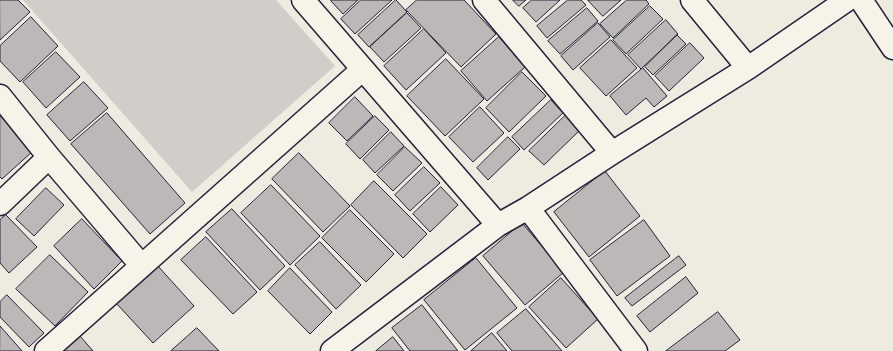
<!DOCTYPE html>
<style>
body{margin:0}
canvas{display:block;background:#eeebe1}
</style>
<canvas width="893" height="351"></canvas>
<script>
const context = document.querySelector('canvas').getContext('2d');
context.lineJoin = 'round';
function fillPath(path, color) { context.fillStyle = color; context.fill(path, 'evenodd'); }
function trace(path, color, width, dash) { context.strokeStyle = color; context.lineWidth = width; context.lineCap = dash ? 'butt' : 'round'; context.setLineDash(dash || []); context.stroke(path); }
fillPath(new Path2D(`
 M23,0H276L335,66L192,192Z`), '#d1cdc9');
const building = new Path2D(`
 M0,0H18L30,12L0,40Z
 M331,0H358L343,14L331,1Z
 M361,0H392L355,34L341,19Z
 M396,0L407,12L369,47L358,35Z
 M417,0H464L496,34L461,67L406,10Z
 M513,0H526L519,6Z
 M532,0H560L536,22L523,8Z
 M568,0H581L586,5L547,38L537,26Z
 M588,0H621L603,16Z
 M627,0H646L649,4L613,38L600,24Z
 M650,6L663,19L626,54L613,40Z
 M587,8L598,21L560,54L548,41Z
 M407,13L421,28L384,62L370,47Z
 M31,17L58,46L20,82L0,61V46Z
 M666,20L678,34L641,69L628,55Z
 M598,23L610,37L573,70L561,56Z
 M424,29L446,53L406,90L384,66Z
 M677,35L686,44L653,75L645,67Z
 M499,37L525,67L487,101L461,71Z
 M611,40L637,68L606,96L580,68Z
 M690,43L704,58L669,91L655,76Z
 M56,52L80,77L46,108L23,82Z
 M446,59L484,99L445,136L407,96Z
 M643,68L667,96L654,107L646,98L626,115L610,96Z
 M522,72L546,96L509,132L486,108Z
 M84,82L108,108L70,141L47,115Z
 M355,97L373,116L347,141L329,123Z
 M551,100L563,113L524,150L512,137Z
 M480,107L504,133L473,162L449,137Z
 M107,113L185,203L150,234L71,144Z
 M0,115L33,151L2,179L0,177Z
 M566,115L580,130L544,165L529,151Z
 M375,116L389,130L360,159L346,144Z
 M391,132L404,146L375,173L363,160Z
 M508,137L520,149L488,180L477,168Z
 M405,147L422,163L393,191L377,175Z
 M299,153L350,206L323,232L272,179Z
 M424,167L440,183L410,211L395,195Z
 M605,171L640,216L589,257L554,212Z
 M374,181L427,234L403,258L351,205Z
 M271,185L320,236L290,265L241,213Z
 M441,187L458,205L430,232L413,214Z
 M46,188L64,205L34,236L16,219Z
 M232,209L285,266L260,290L206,232Z
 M350,210L394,254L366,282L322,238Z
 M6,215L37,247L9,273L0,263V220Z
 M82,219L122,261L94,289L54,246Z
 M644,220L670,256L617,296L590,260Z
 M522,223L564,272L525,305L483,256Z
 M206,237L257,292L233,314L181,260Z
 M320,242L361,285L336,309L295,265Z
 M50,255L88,292L55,326L16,289Z
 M679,256L686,265L632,306L625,298Z
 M476,258L517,308L465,350L424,300Z
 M157,265L194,306L153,343L116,303Z
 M290,268L332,312L310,334L268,291Z
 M686,277L698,293L650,332L637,316Z
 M561,278L598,319L566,348L529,307Z
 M7,295L44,333L29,347L0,317V302Z
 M422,305L458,351H410L392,328Z
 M526,309L562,351H512L497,333Z
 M718,312L740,340L725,351H666Z
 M0,326L22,351H0Z
 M197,328L219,351H171Z
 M492,333L507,351H471Z
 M80,336L93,351H62Z
 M393,337L404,351H376Z`);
fillPath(building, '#bbb8b7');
trace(building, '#22223b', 1);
const minor = new Path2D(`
 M303,0L498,225
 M484,0L612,153
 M692,0L748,68
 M861,0L893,48
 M0,96L49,157L141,265
 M0,204L49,157
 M528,208L636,351
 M46,351L363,69
 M332,351L498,225L528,208L612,153L748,68L847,0`);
trace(minor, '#22223b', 25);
trace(minor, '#f7f3e8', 22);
</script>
